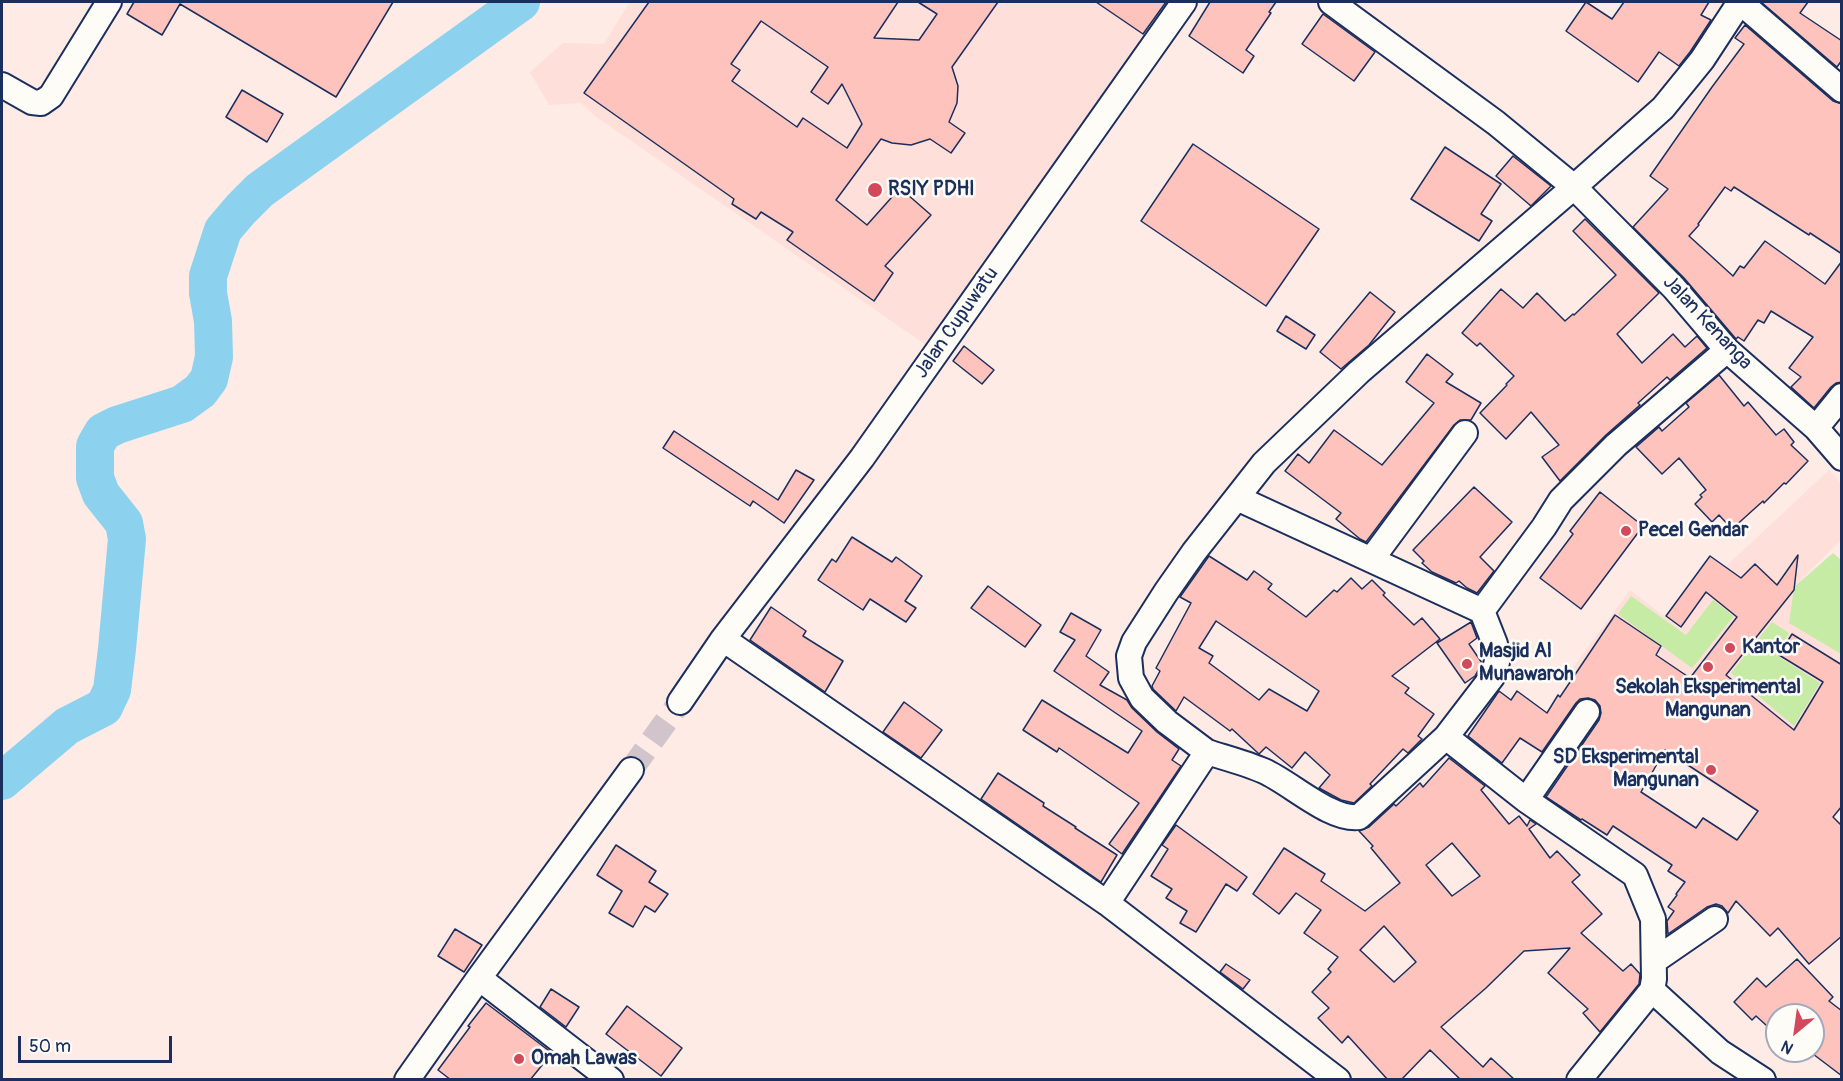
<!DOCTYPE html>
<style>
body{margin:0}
#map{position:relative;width:1843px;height:1081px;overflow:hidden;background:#feebe6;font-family:Pangolin,sans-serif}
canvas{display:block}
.frame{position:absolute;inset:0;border:3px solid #1b2f5e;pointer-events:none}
.north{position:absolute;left:1765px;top:1003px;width:60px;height:60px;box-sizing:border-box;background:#fdfcf7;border:2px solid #a3aaba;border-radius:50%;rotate:209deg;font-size:16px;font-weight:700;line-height:24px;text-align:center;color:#1b2f5e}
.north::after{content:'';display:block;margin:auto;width:21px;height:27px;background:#d1495b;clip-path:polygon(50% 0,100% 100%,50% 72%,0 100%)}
.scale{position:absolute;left:18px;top:1036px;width:154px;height:27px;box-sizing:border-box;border:3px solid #1b2f5e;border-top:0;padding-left:8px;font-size:18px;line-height:21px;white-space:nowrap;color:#1b2f5e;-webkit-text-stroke:4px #fdfcf7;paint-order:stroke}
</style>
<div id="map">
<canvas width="1843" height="1081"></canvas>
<div class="frame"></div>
<div class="north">N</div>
<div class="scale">50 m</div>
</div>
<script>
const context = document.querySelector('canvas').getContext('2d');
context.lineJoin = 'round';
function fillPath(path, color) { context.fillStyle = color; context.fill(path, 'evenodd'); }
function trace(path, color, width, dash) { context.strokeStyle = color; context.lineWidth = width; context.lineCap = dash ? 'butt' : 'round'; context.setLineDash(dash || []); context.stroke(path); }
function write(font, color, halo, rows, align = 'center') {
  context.font = font + ' Pangolin,sans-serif'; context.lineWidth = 5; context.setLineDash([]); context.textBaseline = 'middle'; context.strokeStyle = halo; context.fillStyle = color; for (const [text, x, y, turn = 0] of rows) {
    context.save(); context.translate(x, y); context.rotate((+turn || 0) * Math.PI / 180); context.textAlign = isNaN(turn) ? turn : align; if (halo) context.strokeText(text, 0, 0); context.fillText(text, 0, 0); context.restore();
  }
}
fillPath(new Path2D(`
 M629,3V2H1176L997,264L926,345L595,116L581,103L549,105L530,72L563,43L604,44Z
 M1829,470L1841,483V540L1794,587L1789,622L1841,654V808L1808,843L1665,754L1564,680L1630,590L1681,629L1721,571Z`), '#fedfda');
fillPath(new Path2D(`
 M1833,553L1841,560V654L1789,623L1794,587Z
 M1631,596L1686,635L1713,600L1734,616L1692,668L1618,614Z
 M1772,622L1789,633L1776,655L1820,683L1794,726L1731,673Z`), '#c5eba5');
trace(new Path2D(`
 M2,781L67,726L104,707L112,690L117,649L127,539L124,523L101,494L95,478V446L103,432L117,425L182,404L200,391L209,379L214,357L213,321L208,293V276L223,230L241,209L260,190L521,2`), '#8cd2ee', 38);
const building = new Path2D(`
 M134,2H393L336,97L180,4L162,35L127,14Z
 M649,2H898L874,38L919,40L937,14L918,2H998L952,67L958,86L957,103L949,122L965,133L951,153L930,139L911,145L892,143L881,139L836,200L867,225L900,188L931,215L885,266L893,273L874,301L787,240L793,232L761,212L756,219L732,204L734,199L584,93ZM761,21L828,67L811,92L828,104L842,84L862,124L847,148L803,118L797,127L732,81L740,70L731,64Z
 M1096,2H1166L1143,34Z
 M1210,2H1276L1269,12L1271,13L1246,50L1254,56L1243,73L1189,36Z
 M1586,2L1612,19L1624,2H1709L1701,15L1711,20L1690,52L1679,66L1659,52L1638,82L1566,31Z
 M1761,2H1808L1800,13L1842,41V60L1837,67Z
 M1323,14L1375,52L1354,81L1302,44Z
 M1745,25L1833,101L1842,104V254L1810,233L1809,235L1734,187L1731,191L1725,187L1698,224L1699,225L1689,236L1733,276L1740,266L1744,268L1765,241L1825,284L1842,261V382L1836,383L1831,387L1814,408L1791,387L1801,377L1789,368L1813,337L1771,311L1764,323L1758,320L1744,341L1738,337L1736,339L1684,278L1633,227L1668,189L1650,176L1712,87L1744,44L1735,38Z
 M242,90L283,114L267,142L226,117Z
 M1193,144L1319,229L1266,306L1141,221Z
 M1445,147L1501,184L1481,214L1492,221L1479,241L1411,199Z
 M1513,156L1551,186L1531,206L1496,176Z
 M1585,219L1659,293L1617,334L1642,363L1673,334L1685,347L1697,336L1707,348L1670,380L1667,377L1638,403L1640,405L1606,435L1560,481L1542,457L1559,445L1531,412L1506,439L1480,413L1507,385L1506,384L1514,376L1480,343L1477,346L1462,333L1501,289L1523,308L1537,293L1565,321L1573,314L1574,315L1616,275L1573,231Z
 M1370,292L1395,312L1369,345L1341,369L1320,352Z
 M1286,316L1315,335L1306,349L1277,331Z
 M964,346L994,370L982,384L953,361Z
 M1427,354L1453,374L1446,382L1481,403L1471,420H1460L1454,425L1366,542L1360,539L1336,519L1341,513L1285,471L1298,454L1309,463L1334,430L1382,465L1434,403L1406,382Z
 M1719,375L1744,406L1748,402L1776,435L1784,429L1794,442L1791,445L1808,461L1786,484L1784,483L1764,503L1763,501L1732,529L1719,515L1712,522L1695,504L1702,497L1700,495L1706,490L1679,458L1662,474L1636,447L1659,427L1662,431L1689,407L1686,403Z
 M674,431L778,500L796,470L814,480L784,523L753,501L750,506L663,448Z
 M1474,487L1512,522L1480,557L1494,571L1477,593L1467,588L1459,581L1456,583L1432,572L1422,563L1424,561L1413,550Z
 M1600,492L1643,526L1581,609L1540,578L1573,534L1570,531Z
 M852,537L892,562L896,557L922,576L905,601L916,608L906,622L870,599L863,610L818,580L832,559L836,562Z
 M1798,555L1794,590L1726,675L1794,730L1823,682L1779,655L1792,634L1842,665V806L1833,817L1842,826V936L1809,964L1778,928L1770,936L1736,901L1728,913L1722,906L1716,904L1707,907L1668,934L1667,921L1674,911L1668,907L1677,895L1676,894L1685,882L1668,871L1672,865L1613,826L1607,835L1582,819L1581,820L1546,797L1599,720L1601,713L1600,706L1595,700L1588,698L1580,699L1576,703L1542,752L1520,738L1502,763L1468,736L1499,691L1511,700L1517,691L1547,713L1558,695L1560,697L1615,615L1661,646L1656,655L1690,678L1737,617L1706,592L1681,627L1666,616L1710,556L1741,578L1755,564L1777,585ZM1665,750L1758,811L1737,840L1703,818L1696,828L1641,792Z
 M1209,556L1247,580L1254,571L1272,584L1268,589L1306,617L1334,590L1337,592L1351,578L1362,589L1372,580L1385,593L1383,595L1414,625L1422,618L1440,639L1392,676L1409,688L1405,693L1434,714L1418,736L1422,739L1408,753L1403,749L1370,784L1372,786L1354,803L1341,800L1319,788L1330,775L1305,752L1292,768L1266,747L1259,754L1232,729L1230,731L1184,697L1176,711L1153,689L1152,686L1160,671L1156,668L1191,603L1180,597ZM1216,621L1319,691L1307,711L1269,689L1259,700L1209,663L1213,656L1199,648Z
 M988,586L1041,625L1025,647L971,608Z
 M771,607L806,631L803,636L843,661L825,692L750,640Z
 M1071,613L1101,630L1086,656L1109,672L1100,685L1127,700L1132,708L1157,732L1179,749L1172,760L1181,766L1122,854L1109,844L1139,803L1059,748L1057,752L1023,730L1042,700L1128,753L1142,731L1054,671L1075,640L1060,632Z
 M1471,622L1477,638L1469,644L1482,663L1475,676L1465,683L1437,643Z
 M904,702L942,730L921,758L883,732Z
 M1449,758L1485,786L1481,790L1509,824L1519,816L1527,826L1530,820L1536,824L1529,829L1550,858L1557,851L1580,875L1572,882L1602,914L1581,933L1623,971L1631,964L1640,974L1639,984L1600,1032L1583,1013L1588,1009L1548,973L1570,948L1524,951L1486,988L1441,1027L1483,1067L1491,1058L1515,1080H1461L1430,1050L1401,1080H1388L1348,1036L1342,1043L1318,1018L1329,1008L1312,992L1331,972L1328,969L1338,957L1304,933L1321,910L1296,893L1279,914L1253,894L1284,848L1325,874L1321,881L1365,911L1400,883L1371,848L1373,846L1359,831L1369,827L1394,804L1396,806L1420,783L1423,787ZM1452,843L1480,876L1452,896L1426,865ZM1384,926L1416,962L1394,982L1360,950Z
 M998,773L1044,803L1043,806L1076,827L1075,828L1117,855L1101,882L981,799Z
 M1176,825L1247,877L1237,891L1226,884L1196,932L1180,923L1187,911L1166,898L1172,889L1151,876L1168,849L1162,845Z
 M616,845L656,871L649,882L668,894L655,912L645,906L633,927L609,913L622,891L597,875Z
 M455,929L482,945L464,972L438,956Z
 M1797,959L1833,997L1829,1001L1842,1011V1076L1813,1054V1015H1777V1035L1756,1016L1752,1020L1734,1002L1757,978L1766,987Z
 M1226,964L1250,980L1243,989L1220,972Z
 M551,989L579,1007L566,1027L540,1007Z
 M486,1003L552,1053L530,1080H451L438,1070L470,1027L468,1026Z
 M627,1006L682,1048L661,1076L606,1034Z`);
fillPath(building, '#ffc3bd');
trace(building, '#1b2f5e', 1.5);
trace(new Path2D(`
 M631,770L680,702`), '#d1c5cb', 24, [24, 12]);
const street = new Path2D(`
 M1331,2L1496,123L1574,187L1674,288L1727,350L1816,428L1842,458
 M1740,2L1842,90
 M2,85L32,102L41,103L51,96L109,2
 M1816,428L1842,396
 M1237,498L1482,611
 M1371,560L1465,433
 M723,639L1107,903L1338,1080
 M680,702L723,639L862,458L1184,2
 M1446,737L1526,800L1635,875L1653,919L1654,979L1652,990L1720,1052L1763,1080
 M1207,752C1226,758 1246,763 1264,771C1291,783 1331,821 1359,817L1446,737L1492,677L1497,662L1495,644L1482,611L1544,527L1561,500L1616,445L1727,350
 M1526,800L1587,712
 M1107,903L1207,752L1167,722L1142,698L1131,678L1129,656L1134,642L1166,592L1194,552L1264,463L1359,372L1574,187L1663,108L1702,60L1740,2
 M1654,961L1715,919
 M479,978L611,1080
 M407,1080L479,978L631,770
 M1579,1080L1652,990`);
trace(street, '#1b2f5e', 28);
trace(street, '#fdfcf7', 24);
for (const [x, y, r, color] of [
 [875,190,8,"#d1495b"],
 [1626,531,6,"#d1495b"],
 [1730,648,6,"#d1495b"],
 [1467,664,6,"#d1495b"],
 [1708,667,6,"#d1495b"],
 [1711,770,6,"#d1495b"],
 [519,1059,6,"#d1495b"]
]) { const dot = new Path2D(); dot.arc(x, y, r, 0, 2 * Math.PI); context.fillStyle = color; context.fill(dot); trace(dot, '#fdfcf7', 2); }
write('bold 20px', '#1b2f5e', '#fdfcf7', [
 ["RSIY PDHI",888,190],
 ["Pecel Gendar",1638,531],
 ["Kantor",1742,648],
 ["Masjid Al",1479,652],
 ["Munawaroh",1479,675],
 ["Sekolah Eksperimental",1708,688,"center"],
 ["Mangunan",1708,711,"center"],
 ["SD Eksperimental",1699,758,"right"],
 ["Mangunan",1699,781,"right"],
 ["Omah Lawas",531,1059]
], 'left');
write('20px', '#1b2f5e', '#fdfcf7', [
 ["Jalan Cupuwatu",957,323,-55],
 ["Jalan Kenanga",1707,323,47]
]);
</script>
